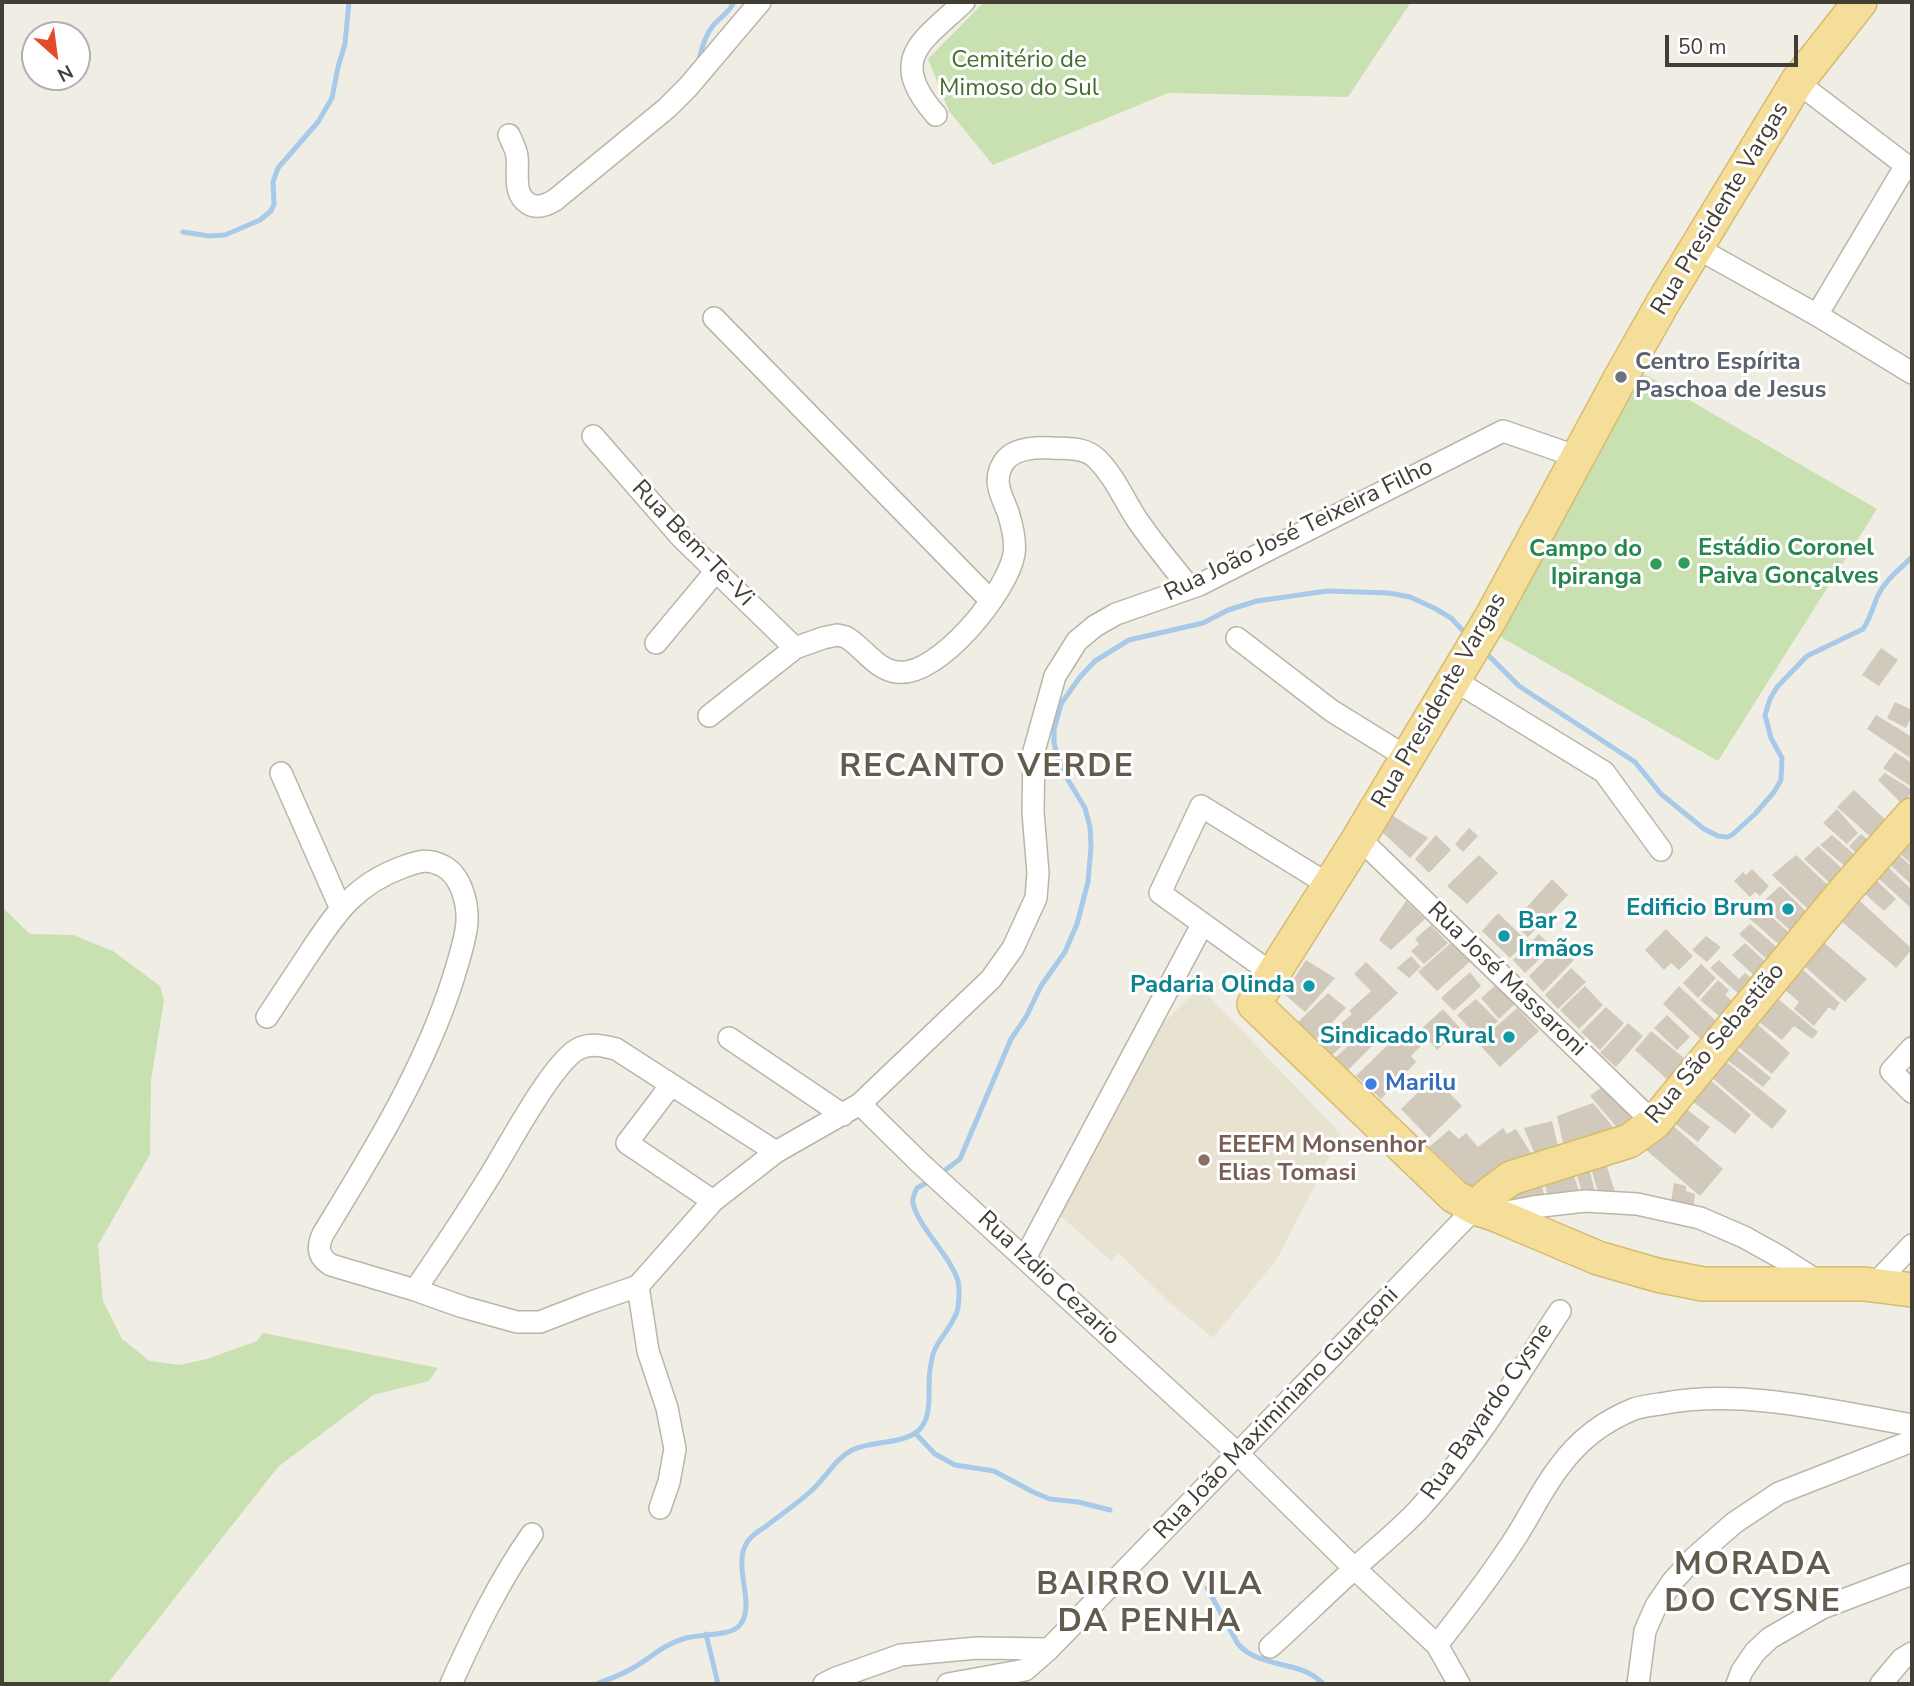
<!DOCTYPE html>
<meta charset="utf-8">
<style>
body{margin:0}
#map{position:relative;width:1914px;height:1686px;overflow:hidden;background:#f0ede5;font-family:"Nunito Sans",sans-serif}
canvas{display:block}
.frame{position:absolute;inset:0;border:4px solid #423d35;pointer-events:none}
.north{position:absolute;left:21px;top:21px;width:70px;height:70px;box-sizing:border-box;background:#fff;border:2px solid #b3b1ae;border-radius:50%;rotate:152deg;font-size:19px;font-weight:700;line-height:28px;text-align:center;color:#423d35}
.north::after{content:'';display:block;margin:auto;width:24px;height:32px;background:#e44c28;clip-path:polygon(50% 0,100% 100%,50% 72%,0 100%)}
.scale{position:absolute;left:1665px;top:35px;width:133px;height:32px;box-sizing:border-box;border:4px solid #423d35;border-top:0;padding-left:9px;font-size:21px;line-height:24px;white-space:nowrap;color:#423d35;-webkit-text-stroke:5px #fff;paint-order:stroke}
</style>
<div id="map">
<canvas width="1914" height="1686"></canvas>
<div class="frame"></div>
<div class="north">N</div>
<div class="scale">50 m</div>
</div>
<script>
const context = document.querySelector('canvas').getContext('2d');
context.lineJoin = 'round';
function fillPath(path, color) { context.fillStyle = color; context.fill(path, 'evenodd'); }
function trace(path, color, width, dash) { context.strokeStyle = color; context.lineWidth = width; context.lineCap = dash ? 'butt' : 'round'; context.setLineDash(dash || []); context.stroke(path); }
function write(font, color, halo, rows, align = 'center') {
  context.font = font + ' "Nunito Sans",sans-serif'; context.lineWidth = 6; context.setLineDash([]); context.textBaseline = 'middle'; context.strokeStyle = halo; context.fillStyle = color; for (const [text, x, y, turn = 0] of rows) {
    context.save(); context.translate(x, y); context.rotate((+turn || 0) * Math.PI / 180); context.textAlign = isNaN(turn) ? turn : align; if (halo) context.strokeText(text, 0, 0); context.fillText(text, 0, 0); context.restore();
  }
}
fillPath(new Path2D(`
 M1200,987L1341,1134L1277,1259L1213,1338L1170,1303L1119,1253L1111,1261L1054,1210L1137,1049Z`), '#e8e2d0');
fillPath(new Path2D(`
 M984,2H1411L1348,97L1168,93L993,165L949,111L928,59Z
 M1641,372L1877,509L1718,761L1485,628Z
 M2,907L30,934L73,935L113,951L160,986L164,1001L151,1080L150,1154L98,1245L103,1301L122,1339L150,1361L180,1365L207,1359L257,1341L263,1333L438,1368L429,1381L373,1395L278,1467L107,1684H2Z`), '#c9e1b1');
trace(new Path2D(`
 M698,64C701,51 704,38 712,27C719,18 729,13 734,2
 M183,232L209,236L225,235L260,220L271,211L274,204L273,182L278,168L318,122L332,98L338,67L345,44L349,2
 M1484,651L1519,686L1635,762L1661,794L1704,829L1718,836L1727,837L1732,835L1755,814L1774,792L1781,780L1782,758L1771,738L1765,715L1770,699L1777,687L1807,656L1863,629C1870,619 1873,608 1877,597C1885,580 1899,570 1912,557
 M940,1174L960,1159L1011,1039L1026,1017L1041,986L1065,952L1077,924L1088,882L1091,846L1090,827L1085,808L1065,775L1058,759L1054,743V729L1061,704L1080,677L1095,661L1129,640L1203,623L1228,610L1257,601L1327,591L1389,593L1410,597L1434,608L1451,618L1467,635
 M915,1433L935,1454L955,1465L994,1471L1033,1492L1050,1499L1078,1502L1110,1510
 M1207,1588L1238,1644C1261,1670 1301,1659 1323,1684
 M706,1634L718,1684
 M597,1684C609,1679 621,1675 631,1669C652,1658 661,1645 686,1638C700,1634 728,1636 738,1627C759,1607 730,1565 748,1541C752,1535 759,1531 765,1527C780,1515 797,1504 811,1491C825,1479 835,1459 852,1450C871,1441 903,1444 918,1431C934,1416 927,1390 930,1370C931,1363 932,1355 935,1349C941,1336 955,1323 958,1308C959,1299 960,1289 958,1281C950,1255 918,1227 913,1203C912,1198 915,1192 917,1188L932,1180`), '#a6cae8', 5);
fillPath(new Path2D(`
 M1881,648L1898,660L1879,686L1862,675Z
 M1895,702L1912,710V716L1906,728L1887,718Z
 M1876,715L1912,737V759L1867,729Z
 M1895,752L1912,763V787L1883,768Z
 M1885,773L1912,790L1904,806L1878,780Z
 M1854,790L1888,822L1873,839L1837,807Z
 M1837,809L1858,833L1847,844L1823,823Z
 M1390,814L1428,838L1410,858L1380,830Z
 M1469,828L1478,836L1463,852L1455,844Z
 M1861,834L1871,842L1858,855L1849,846Z
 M1436,835L1451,850L1429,873L1415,859Z
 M1832,835L1858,858L1848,869L1820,845Z
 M1910,841L1912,843V864L1899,853Z
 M1818,846L1846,872L1833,886L1804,859Z
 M1898,854L1912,867V885L1889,864Z
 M1479,855L1498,873L1467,904L1447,886Z
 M1796,855L1832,889L1811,912L1772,875Z
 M1887,866L1912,890V909L1877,877Z
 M1752,869L1769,886L1760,896L1755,892L1750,897L1734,881L1743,872L1746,875Z
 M1552,879L1568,895L1528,937L1518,928L1532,913L1526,908Z
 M1875,879L1896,899L1884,911L1864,893Z
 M1780,886L1810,915L1794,934L1769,911L1774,907L1766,899Z
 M1859,900L1912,949L1896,968L1840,920Z
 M1406,901L1425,919L1391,950L1379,940Z
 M1754,901L1793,936L1783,948L1742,912Z
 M1498,913L1527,941L1510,958L1482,931Z
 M1750,924L1781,951L1771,963L1739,934Z
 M1431,925L1448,943L1424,964L1411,951L1419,944L1415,939Z
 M1666,929L1693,956L1679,970L1671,963L1664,970L1645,950Z
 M1539,934L1552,947L1525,973L1513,960Z
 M1706,936L1721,947L1707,962L1692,950Z
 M1454,940L1474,958L1437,991L1418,972Z
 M1822,941L1867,979L1845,1002L1802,964Z
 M1745,943L1769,965L1758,979L1732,955Z
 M1560,945L1574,960L1543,992L1529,976Z
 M1411,956L1421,967L1409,978L1397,968Z
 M1306,960L1335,978L1305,1012L1284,994Z
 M1719,960L1739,979L1745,973L1755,981L1742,997L1710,968Z
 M1366,962L1398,993L1330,1057L1317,1044L1352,1014L1349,1011L1371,991L1354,974Z
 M1701,964L1716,978L1698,998L1683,983Z
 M1800,967L1840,1003L1834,1011L1829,1007L1814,1026L1794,1009L1799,1002L1784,989Z
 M1571,968L1586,982L1558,1009L1545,995Z
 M1470,972L1481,986L1454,1011L1441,998Z
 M1718,980L1729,990L1725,995L1737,1005L1724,1020L1700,1000Z
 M1497,984L1516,1003L1499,1019L1481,998Z
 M1585,986L1603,1005L1579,1029L1560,1010Z
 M1679,986L1720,1025L1705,1043L1663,1004Z
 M1328,993L1346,1008L1316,1039L1298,1022Z
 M1777,998L1818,1032L1812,1039L1794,1026L1782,1040L1758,1021Z
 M1476,999L1498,1021L1479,1038L1457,1015Z
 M1606,1007L1624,1023L1600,1050L1581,1032Z
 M1517,1008L1539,1031L1500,1067L1478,1043Z
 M1443,1009L1461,1029L1437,1050L1420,1030Z
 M1667,1015L1690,1037L1677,1050L1654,1028Z
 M1628,1023L1643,1036L1616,1067L1600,1053Z
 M1756,1023L1790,1053L1772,1074L1737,1046Z
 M1407,1026L1424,1043L1411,1056L1416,1062L1381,1099L1356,1076Z
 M1651,1031L1689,1062L1671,1083L1635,1050Z
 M1361,1034L1373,1045L1347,1071L1334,1059Z
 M1735,1048L1771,1078L1763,1087L1726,1059Z
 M1725,1061L1787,1111L1772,1129L1711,1077Z
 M1434,1077L1462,1106L1429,1138L1401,1109Z
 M1709,1079L1751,1115L1735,1134L1692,1101Z
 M1603,1086L1634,1121L1620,1131L1590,1096Z
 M1593,1103L1619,1134L1565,1152L1557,1116Z
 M1685,1108L1710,1127L1698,1142L1673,1122Z
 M1552,1121L1559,1150L1536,1157L1524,1128Z
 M1671,1124L1723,1169L1700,1196L1646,1150Z
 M1503,1128L1507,1134L1516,1129L1534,1158L1476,1192L1429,1147L1449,1130L1459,1139L1466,1133L1478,1147Z
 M1606,1163L1615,1192L1599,1196L1591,1168Z
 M1589,1168L1596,1196L1584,1199L1576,1172Z
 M1573,1173L1581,1197L1550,1202L1544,1182Z
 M1541,1183L1546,1202L1512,1203L1509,1196Z
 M1674,1183L1686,1186V1191L1695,1194L1693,1211L1670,1208Z`), '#d1c9bb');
const street = new Path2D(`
 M1797,82L1912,170
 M936,115C887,59 921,42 964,2
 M509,135C512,142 516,149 517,156C519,173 512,194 529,204C538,209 547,205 555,200L667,108L688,87L760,2
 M1697,248L1817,315L1912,373
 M1817,315L1906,165
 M714,318L991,601
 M593,436L682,538L795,648
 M1237,638L1332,711L1408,758
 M656,643L716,571
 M1454,680L1604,772L1661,850
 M709,716L795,648L823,638L837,635L846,637C863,647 876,670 897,672C938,678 1008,591 1014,554C1016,541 1012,525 1008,512C1001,495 992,480 1004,462C1013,448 1037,447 1052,448C1068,449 1085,447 1097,459C1115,477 1124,500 1138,521C1154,544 1172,566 1190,588
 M281,773L341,909
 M1359,838L1654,1123
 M1274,975L1160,893L1201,806L1329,885
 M267,1017C281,996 294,976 308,955C335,914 355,884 403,867C419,861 428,858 443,866C461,875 468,903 467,922C466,939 458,962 453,979C424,1070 373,1152 323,1234C317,1247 318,1257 331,1265L415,1290L463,1307L517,1322H540L589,1303L638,1286L713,1201L776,1152L860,1104L991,979L1013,948L1036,898L1038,873L1033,812L1034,751L1055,676L1077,641L1095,626L1116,614L1199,585L1503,431L1578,457
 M729,1038L843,1115
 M1912,1048L1891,1071L1912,1092
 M671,1085L627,1143L713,1201
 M860,1104L919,1162L1236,1452L1354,1568L1437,1645L1459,1684
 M1496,1214L1533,1207L1585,1201L1637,1204L1700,1218L1744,1237L1780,1257L1819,1282
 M1025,1258L1202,925
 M1874,1285L1912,1245
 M638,1286L648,1351L667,1408L675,1449L669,1482L660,1508
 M415,1290C441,1252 467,1213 491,1174C508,1147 554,1059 580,1048C592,1043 604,1046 616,1049L776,1152
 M1437,1645C1463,1612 1489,1578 1512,1543C1529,1518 1541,1490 1560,1466C1579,1440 1604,1421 1634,1409C1642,1406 1652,1405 1660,1404C1741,1388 1832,1411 1912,1425
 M1270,1647C1298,1622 1325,1595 1353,1570C1375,1549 1399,1531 1420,1508C1474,1449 1516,1378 1560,1311
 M451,1684C474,1633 499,1581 532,1534
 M824,1684L836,1678L901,1655L977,1648L1049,1649
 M948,1684L1025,1670L1049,1649L1475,1208
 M1638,1684L1645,1631L1656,1606L1673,1581L1694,1558L1734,1523L1779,1493L1912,1441
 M1737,1684L1742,1671L1755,1652L1770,1638L1822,1608L1912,1574
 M1881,1684L1902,1659L1912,1653`);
const primary = new Path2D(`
 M1860,2L1797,82L1664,301L1621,377L1492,616L1359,838L1254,1004L1454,1196L1475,1208L1494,1214L1598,1258L1657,1275L1703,1284H1864L1912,1290
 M1475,1208L1492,1192L1511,1178L1629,1141L1654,1123L1843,893L1912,815`);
trace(street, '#bbb5a8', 24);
trace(primary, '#d7bb6c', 36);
trace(street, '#fff', 21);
trace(primary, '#f4de9a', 33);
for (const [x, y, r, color] of [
 [1621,377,7,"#6b7280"],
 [1684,563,7,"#2e9e5b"],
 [1656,564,7,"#2e9e5b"],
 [1788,909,7,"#0f9aa8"],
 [1504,936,7,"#0f9aa8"],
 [1309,986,7,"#0f9aa8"],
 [1509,1037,7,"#0f9aa8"],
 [1371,1084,7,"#3f7fe0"],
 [1204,1160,7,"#8d6e63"]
]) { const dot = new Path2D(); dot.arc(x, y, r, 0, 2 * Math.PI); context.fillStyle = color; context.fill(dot); trace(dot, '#fff', 2.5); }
write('24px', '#446d2f', '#fff', [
 ["Cemitério de",1019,61],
 ["Mimoso do Sul",1019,89]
]);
write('24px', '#423d35', '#fff', [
 ["Rua Presidente Vargas",1721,209,-59],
 ["Rua João José Teixeira Filho",1299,531,-26],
 ["Rua Bem-Te-Vi",692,544,46],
 ["Rua Presidente Vargas",1440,701,-60],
 ["Rua José Massaroni",1506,980,44],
 ["Rua São Sebastião",1716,1044,-50],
 ["Rua Izdio Cezario",1048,1279,43],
 ["Rua Bayardo Cysne",1488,1412,-55],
 ["Rua João Maximiniano Guarçoni",1277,1414,-46]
]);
write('bold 24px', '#5b616d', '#fff', [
 ["Centro Espírita",1635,363],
 ["Paschoa de Jesus",1635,391]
], 'left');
write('bold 24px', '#27864d', '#fff', [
 ["Estádio Coronel",1698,549],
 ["Paiva Gonçalves",1698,577],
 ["Campo do",1642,550,"right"],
 ["Ipiranga",1642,578,"right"]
], 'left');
write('bold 24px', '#0d838f', '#fff', [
 ["Edificio Brum",1774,909],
 ["Bar 2",1518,922,"left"],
 ["Irmãos",1518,950,"left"],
 ["Padaria Olinda",1295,986],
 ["Sindicado Rural",1495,1037]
], 'right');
write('bold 24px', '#366cbe', '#fff', [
 ["Marilu",1385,1084]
], 'left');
write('bold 24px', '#785e54', '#fff', [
 ["EEEFM Monsenhor",1218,1146],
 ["Elias Tomasi",1218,1174]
], 'left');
context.letterSpacing = '2px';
write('bold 32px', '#635b4d', '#fff', [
 ["RECANTO VERDE",987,768],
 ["MORADA",1753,1566],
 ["DO CYSNE",1753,1603],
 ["BAIRRO VILA",1150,1586],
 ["DA PENHA",1150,1623]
]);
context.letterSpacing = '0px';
</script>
